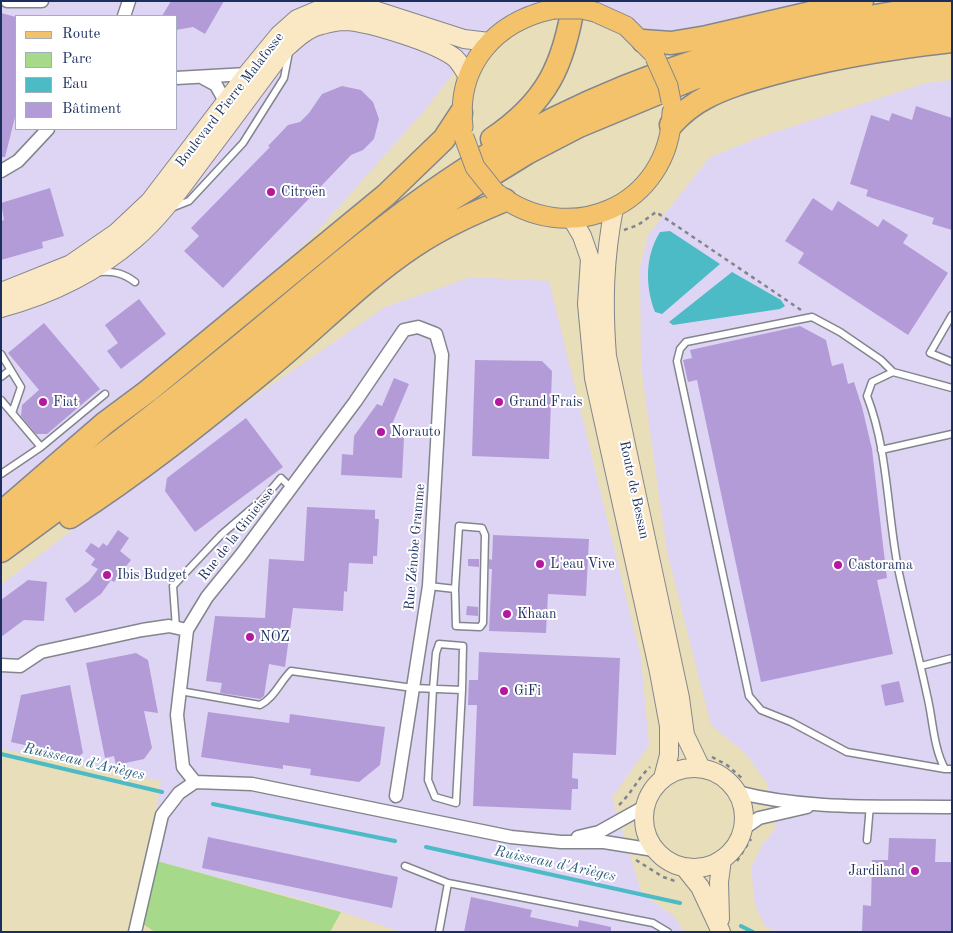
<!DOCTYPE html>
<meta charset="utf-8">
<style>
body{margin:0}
#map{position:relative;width:953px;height:933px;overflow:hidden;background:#e8deba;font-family:"Old Standard TT",serif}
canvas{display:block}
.frame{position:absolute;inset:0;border:2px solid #1b2f5e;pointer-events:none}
.legend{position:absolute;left:15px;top:15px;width:162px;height:115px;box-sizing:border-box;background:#fff;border:1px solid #a4acbf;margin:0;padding:6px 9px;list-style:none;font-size:15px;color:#1b2f5e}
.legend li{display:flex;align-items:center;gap:10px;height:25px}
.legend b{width:25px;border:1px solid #a4acbf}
</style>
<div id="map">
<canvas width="953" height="933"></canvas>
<div class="frame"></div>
<ul class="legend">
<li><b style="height:6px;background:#f3c26a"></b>Route</li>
<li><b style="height:14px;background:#a6d989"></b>Parc</li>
<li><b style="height:14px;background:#4dbbc5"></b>Eau</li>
<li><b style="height:14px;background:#b39bd8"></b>Bâtiment</li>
</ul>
</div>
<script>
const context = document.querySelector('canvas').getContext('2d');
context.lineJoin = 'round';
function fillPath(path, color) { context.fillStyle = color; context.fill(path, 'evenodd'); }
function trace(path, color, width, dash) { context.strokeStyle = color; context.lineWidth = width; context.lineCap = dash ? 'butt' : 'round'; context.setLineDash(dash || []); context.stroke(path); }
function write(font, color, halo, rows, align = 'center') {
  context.font = font + ' "Old Standard TT",serif'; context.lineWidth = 4; context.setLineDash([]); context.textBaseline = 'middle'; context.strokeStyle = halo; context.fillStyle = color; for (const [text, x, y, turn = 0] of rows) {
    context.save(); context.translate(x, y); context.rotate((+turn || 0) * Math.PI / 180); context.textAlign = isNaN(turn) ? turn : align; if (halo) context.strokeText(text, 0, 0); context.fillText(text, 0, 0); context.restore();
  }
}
fillPath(new Path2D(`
 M59,1H541L488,29L425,110L311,238L72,454L1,504V2L21,4ZM16,16H176V129H16Z
 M567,1H825L702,32L651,33L624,12Z
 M952,80V932H776L765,926L755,905L751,868L762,845L776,828L767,783L746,754L711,725L667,551L641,367L640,267L648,235L710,157L760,137L926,83Z
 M471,277L549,281L641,658L649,745L612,798L642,894L674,916L684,932H401L322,905L149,859L161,781L1,749V585L166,458L385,307Z`), '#ded5f5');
fillPath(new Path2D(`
 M157,861L341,912L330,932H155L140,922Z`), '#a6d989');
fillPath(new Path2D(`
 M670,231L720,264L662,314L655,312C645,286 645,256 660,232Z
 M732,272L781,300L785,306L780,309L673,325L669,322Z`), '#4dbbc5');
trace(new Path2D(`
 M1,754L162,792
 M213,804L395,841
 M426,847L680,903
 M741,926L753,932`), '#4dbbc5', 4);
fillPath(new Path2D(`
 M171,1H224L205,34L193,27L176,30V16H162Z
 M1,13L16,17V113L5,157H1Z
 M342,86L361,90L373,102L379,119L374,139L363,150L351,155L223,288L184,251L199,236L191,228L270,147L268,146L288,125L300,122L309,113L322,94Z
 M916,106L952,118V230L932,224L934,218L866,196L868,190L850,184L871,115L889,121L892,113L912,120Z
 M50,188L64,236L42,242L43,248L1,260V221L4,220L1,203Z
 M813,198L832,211L838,201L878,227L883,219L908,235L903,243L948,273L908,335L798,263L804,253L785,241Z
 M139,299L166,334L121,369L107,351L118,343L105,325Z
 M44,323L100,389L47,434H36L21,416L22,405L39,390L8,353Z
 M800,326L826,340L832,366L843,363L848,384L854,382L862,407L872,449L886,571L887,578L877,580L893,654L761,682L697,380L688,382L683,360L692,358L690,350Z
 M475,360L542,361L552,371L549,459L472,456Z
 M394,378L409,384L390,429L404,438L402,478L341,475L342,454L353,455L354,436L377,404L382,406Z
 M246,418L283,467L195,532L165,491L167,478Z
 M307,507L375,510V519H379L377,556H373V564L349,563L347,592L344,591L343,611L293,608L285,667L269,664L264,696L260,699L220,693L222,683L206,681L215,616L265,618L269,559L304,561Z
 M118,530L129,538L120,551L131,560L114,582L111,580L101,594L75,613L65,599L89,581L98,569L91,565L95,559L85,551L91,543L99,548L103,543L107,546Z
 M493,535L589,539L586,596L548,594L546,633L489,631L492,569H489V559L492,560Z
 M468,559H479V567L468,566Z
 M28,580L47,582L44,621L24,620L1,637V600Z
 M467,606L478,607V616L466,615Z
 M479,652L620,658L616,755L573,753L572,778L578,779V789H572L571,810L473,806L477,705H468L469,680H478Z
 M136,653L148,660L158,713L144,711L152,748L144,759L116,765L114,756L105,758L86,663Z
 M899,681L904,702L885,706L881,685Z
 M70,685L83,753L78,757L11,742L21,695Z
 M208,712L289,723L290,714L385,727L380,765L359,782L310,775L311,769L283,765V769L201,757Z
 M208,837L398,877L392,908L202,868Z
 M889,838L936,839L935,862H952V932H862L863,905L871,906L872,860H888Z
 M471,897L532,910L530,917L578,927L579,920L611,927V932H464Z`), '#b39bd8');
const lane = new Path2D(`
 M171,208L189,201L243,143L284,78L289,52
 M99,272C114,271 123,273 135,282
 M952,315L930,353L952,362
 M1,354L21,387L12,413
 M893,372L881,360L840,332L812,317L686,342L680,349L677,361L749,696L761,710L791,722L847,752L945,769
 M1,377L10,370
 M952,388L893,372L872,382L867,396C888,450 887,511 898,568C907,611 918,653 927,695C933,719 933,747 945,769H952
 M1,400L41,447
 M881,450L952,434
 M1,474L41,447L105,394
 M459,526L482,528L485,535L483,623L480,627L456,626L455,589Z
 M429,586L455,589
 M176,628L173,586L221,535L264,498L281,478L291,488
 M921,666L952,658
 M180,691L260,705C274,698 280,682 291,671L413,688L462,690L456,803L435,797L428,780L433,689L436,653L439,644L463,646L462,690
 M867,840L870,805
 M405,866L448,883L653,923L668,932
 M439,932L448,883`);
const street = new Path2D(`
 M7,1H42
 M124,16L129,1
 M176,78L247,74
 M203,78L216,85L226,103
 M1,171L18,161L48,129
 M1,665L20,666L41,652L142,630L169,626L187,630
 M195,782L183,767L177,715L187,630L207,597L241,555L355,402L404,330L418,327L436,334L442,355L429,586L396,796
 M195,782L252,784L511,837L561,842H604L654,850
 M737,792C806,810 881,806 952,807
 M743,829L759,818L807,807
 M578,837L599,832L644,807
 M135,932L162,815L179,793L195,782`);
const secondary = new Path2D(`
 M614,208C604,259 603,304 607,356L680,698L685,735L701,768
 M572,219L582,236L590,259L587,304L594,378L659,672L669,726V755L663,778
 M1,292L71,264L116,233L150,201L247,74L279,35L297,19L323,8L348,6L371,9L464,39L489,42
 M1,308C50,295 97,272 135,239C162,216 183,185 204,157C231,122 257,86 284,50C295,40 307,28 322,25C329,23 338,21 345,21C369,22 436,43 455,58C461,64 464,70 468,77
 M644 818a50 50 0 1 1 100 0a50 50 0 1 1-100 0Z
 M684,867L700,887L721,932
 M720,919L719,882L722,859`);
const primary = new Path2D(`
 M595,12L626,26L652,52
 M463,127C456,65 495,21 554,9
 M495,192C567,250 670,207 672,112`);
const highway = new Path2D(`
 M643,41L671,43L707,37L862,1
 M671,125C681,114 693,104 707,97C726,87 747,81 768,75C828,58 889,48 952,41
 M492,139C547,102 564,65 574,1
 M1,513L105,423L148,391L386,195L444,139L461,113
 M70,517C137,474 201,423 263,372C313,332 361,281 414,246C442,227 474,213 505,200
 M1,530C78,474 153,417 226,357C321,280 411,196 519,137C615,84 719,49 826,26C867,17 909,9 952,6
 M1,551L161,433L354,272L449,201L527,153L579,126L692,79L776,55L884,31L952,25`);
trace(lane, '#82868c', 9);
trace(street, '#82868c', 15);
trace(secondary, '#82868c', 20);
trace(primary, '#82868c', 21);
trace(highway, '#82868c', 25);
trace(new Path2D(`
 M624,230L638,225L656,212L801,310
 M712,757L727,765L744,780
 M619,805C631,794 638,778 650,767
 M636,860L663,877L675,881
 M737,861L751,839`), '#82868c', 2.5, [4, 4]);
trace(lane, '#fff', 6);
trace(street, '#fff', 12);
trace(secondary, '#fae7c3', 18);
trace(primary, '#f3c26a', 19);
trace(highway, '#f3c26a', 22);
const primaryBridge = new Path2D(`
 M554,9H582L595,12
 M655,57L668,86L671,101
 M464,137L475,167L495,192`);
trace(primaryBridge, '#82868c', 21, []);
trace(primaryBridge, '#f3c26a', 19);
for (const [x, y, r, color] of [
 [271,192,5,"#b5179e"],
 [43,402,5,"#b5179e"],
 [499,402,5,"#b5179e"],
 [381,432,5,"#b5179e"],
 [540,564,5,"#b5179e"],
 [838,565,5,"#b5179e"],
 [107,575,5,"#b5179e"],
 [507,614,5,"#b5179e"],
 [250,637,5,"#b5179e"],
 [504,691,5,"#b5179e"],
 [915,871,5,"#b5179e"]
]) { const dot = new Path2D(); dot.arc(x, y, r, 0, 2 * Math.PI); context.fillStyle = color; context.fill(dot); trace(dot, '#fff', 2); }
write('14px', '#1b2f5e', '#fff', [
 ["Boulevard Pierre Malafosse",230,100,-52],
 ["Route de Bessan",634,490,78],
 ["Rue de la Ginieisse",237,534,-52],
 ["Rue Zénobe Gramme",415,547,-85]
]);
write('14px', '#1b2f5e', '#fff', [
 ["Citroën",281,192],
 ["Fiat",53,402],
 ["Grand Frais",509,402],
 ["Norauto",391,432],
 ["L'eau Vive",550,564],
 ["Castorama",848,565],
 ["Ibis Budget",117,575],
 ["Khaan",517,614],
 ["NOZ",260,637],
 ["GiFi",514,691],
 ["Jardiland",905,871,"right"]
], 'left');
write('italic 15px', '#2c6082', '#fff', [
 ["Ruisseau d'Arièges",84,762,13],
 ["Ruisseau d'Arièges",555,864,12]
]);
</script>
